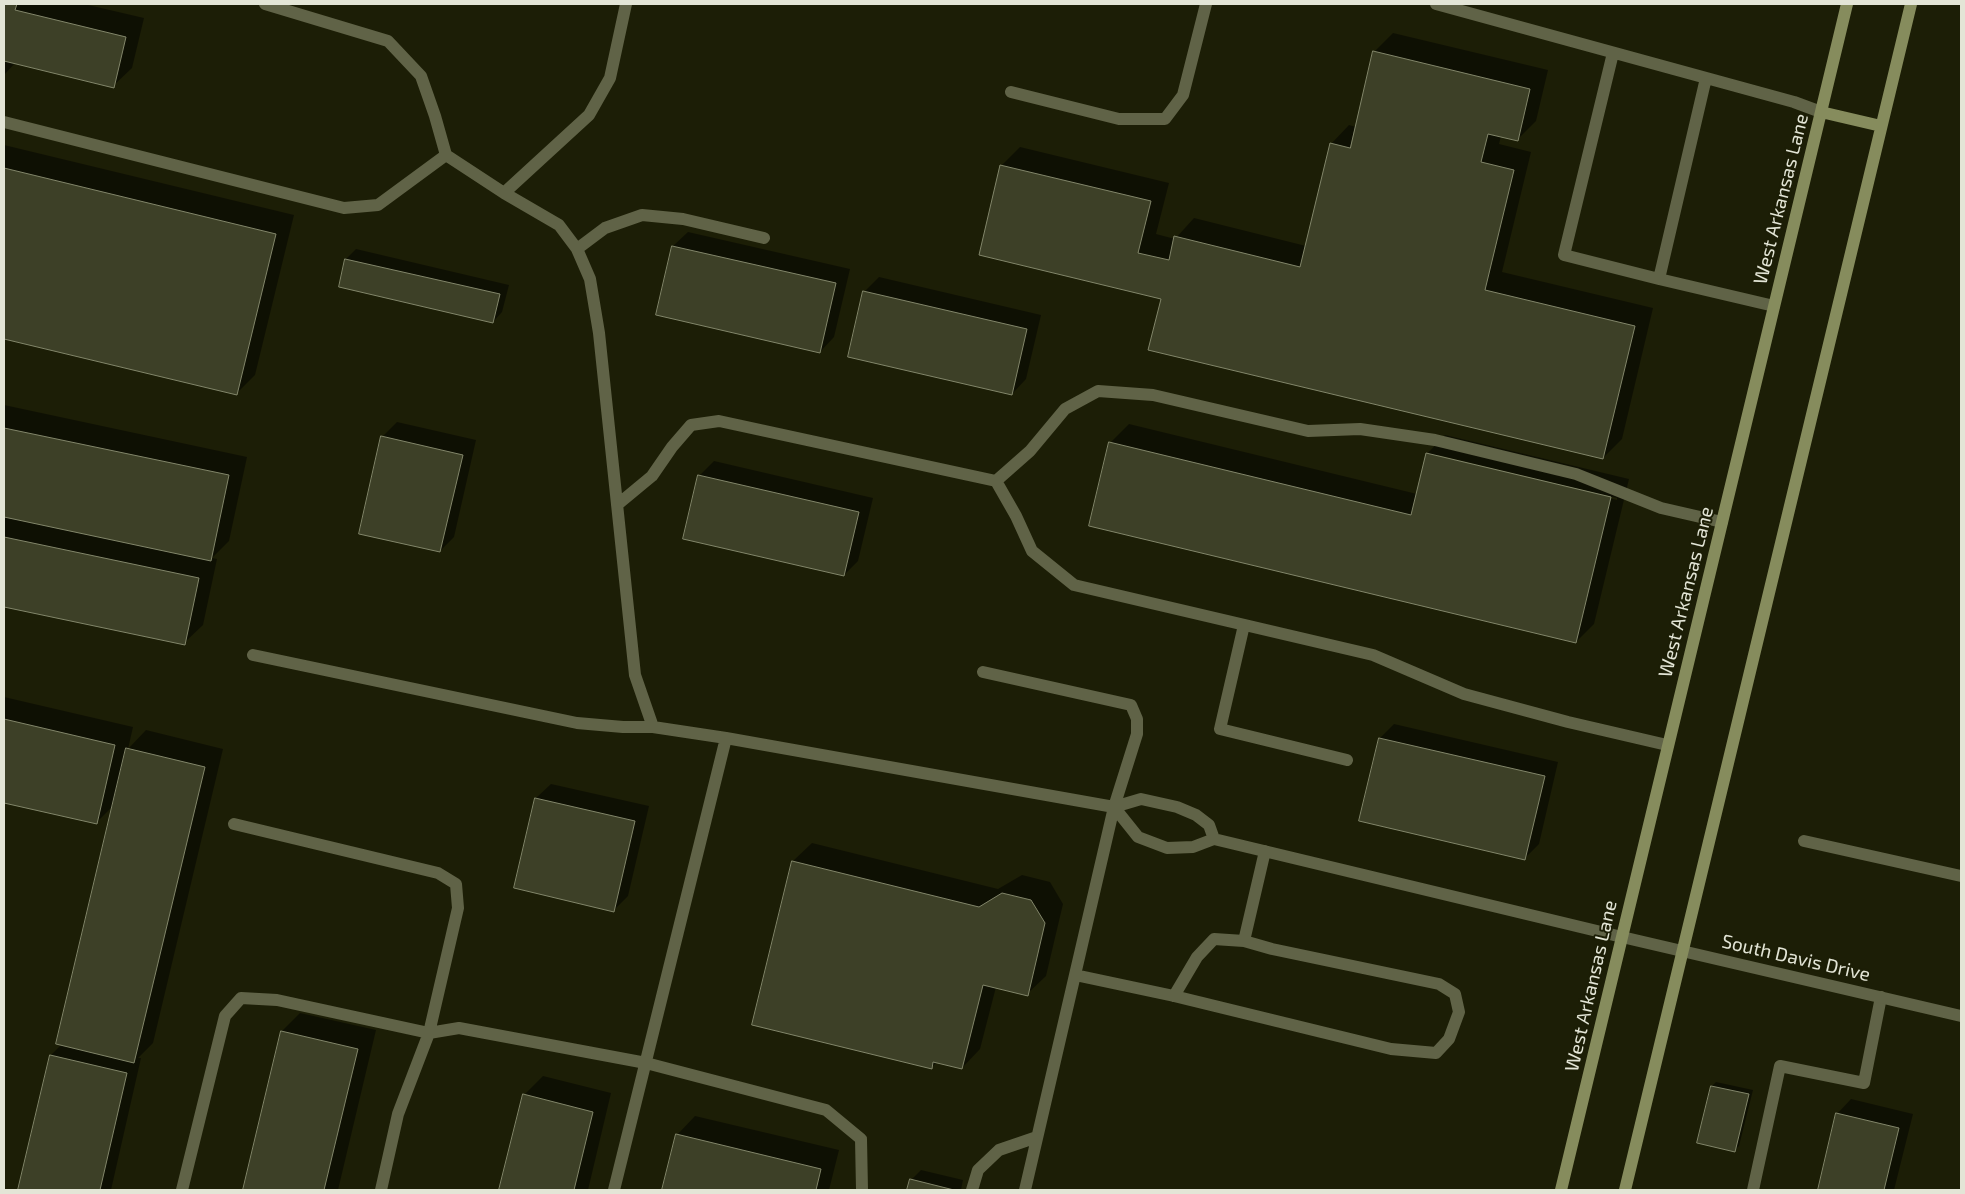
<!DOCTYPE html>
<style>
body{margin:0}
#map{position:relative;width:1965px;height:1194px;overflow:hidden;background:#1c1e06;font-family:"Exo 2",sans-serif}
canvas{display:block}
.frame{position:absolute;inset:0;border:5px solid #e3e5d6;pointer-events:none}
</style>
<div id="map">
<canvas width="1965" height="1194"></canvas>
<div class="frame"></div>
</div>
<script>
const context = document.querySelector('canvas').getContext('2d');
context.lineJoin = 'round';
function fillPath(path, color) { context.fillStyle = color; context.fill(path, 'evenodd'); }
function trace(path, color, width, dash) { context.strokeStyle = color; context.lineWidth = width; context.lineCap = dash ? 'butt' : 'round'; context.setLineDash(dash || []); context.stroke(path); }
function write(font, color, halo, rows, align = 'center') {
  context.font = font + ' "Exo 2",sans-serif'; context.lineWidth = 4; context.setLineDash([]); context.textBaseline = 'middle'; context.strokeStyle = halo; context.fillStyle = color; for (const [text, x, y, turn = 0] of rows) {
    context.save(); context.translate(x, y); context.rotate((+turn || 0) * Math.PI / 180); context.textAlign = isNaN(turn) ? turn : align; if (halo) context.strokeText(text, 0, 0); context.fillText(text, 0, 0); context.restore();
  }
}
fillPath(new Path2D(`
 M4,4H84L144,18L132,68L113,86L16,62L4,75Z
 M1393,33L1548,70L1536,121L1517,140L1501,136L1499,144L1531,152L1502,272L1653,308L1622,439L1603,458L1162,298L980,254L1002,165L1020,147L1169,183L1156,234L1175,239L1194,218L1306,246L1331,144L1349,125L1356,127L1375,51Z
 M4,145L294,215L255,375L236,394L4,338Z
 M688,232L850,269L834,337L820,352L658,314L673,246Z
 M356,249L509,285L502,312L493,322L340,287L346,259Z
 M879,277L1041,315L1026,379L1012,394L864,292Z
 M4,405L247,457L229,541L212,558L217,559L203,625L184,643L4,606Z
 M397,422L476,440L454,537L440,551L382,437Z
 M1129,424L1417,494L1427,454L1445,435L1629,479L1594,624L1576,642L1110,443ZM1438,455L1617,498V500L1438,457Z
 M714,461L873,498L858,561L844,575L699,476Z
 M4,697L133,727L128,749L146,730L223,749L153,1043L138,1058H141L111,1190H19L51,1055L62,1044L114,805L96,823L4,801Z
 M1394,724L1558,762L1539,844L1525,858L1361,821L1380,738Z
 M551,784L649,806L628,896L614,910L516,888L536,798Z
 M812,843L998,889L1022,875L1050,882L1063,904L1046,976L1027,994L996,987L980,1049L962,1068L937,1062L931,1068L753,1024L793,861Z
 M300,1013L376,1030L338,1190H244L282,1031Z
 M543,1076L611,1093L588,1190H501L524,1095Z
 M1716,1082L1753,1090L1739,1146L1735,1150L1712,1086Z
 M1851,1099L1913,1114L1894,1190H1819L1837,1114Z
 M695,1116L839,1150L829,1190H664L677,1135Z
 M921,1170L963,1180L961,1190H909L911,1180Z`), '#0007');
const building = new Path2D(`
 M4,4H17L15,10L126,37L114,88L4,61Z
 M1373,51L1530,89L1518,141L1488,134L1481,162L1514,170L1485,290L1635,326L1603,459L1148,350L1161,299L979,255L1000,165L1151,201L1138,253L1169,260L1174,236L1300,267L1330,143L1350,148Z
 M4,168L276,234L237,395L4,339Z
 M672,246L836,283L820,353L656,315Z
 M345,259L500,294L493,323L339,287Z
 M863,291L1027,329L1012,395L848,357Z
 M4,428L229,475L211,561L4,517Z
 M381,436L463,455L440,552L359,534Z
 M1109,442L1411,515L1426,453L1611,497L1576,643L1089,526Z
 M698,475L859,512L844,576L683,539Z
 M4,537L199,578L185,645L4,607Z
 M4,719L115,745L97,824L4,803Z
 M1379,738L1545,776L1525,860L1359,821Z
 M126,748L205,767L134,1063L56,1044Z
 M535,798L635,821L614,912L514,888Z
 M792,861L979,907L1002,893L1031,900L1045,923L1028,996L983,985L962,1069L933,1062L932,1069L752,1025Z
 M281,1031L358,1049L324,1190H243Z
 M50,1055L127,1073L100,1190H18Z
 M1711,1086L1749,1094L1735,1152L1697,1143Z
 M523,1094L593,1112L574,1190H499Z
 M1836,1113L1899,1128L1884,1190H1818Z
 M676,1134L821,1169L816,1190H662Z
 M910,1179L954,1190H907Z`);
fillPath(building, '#3d4027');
trace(building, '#82866a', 1);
trace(new Path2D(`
 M265,4L388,41L421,76L435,116L446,155L504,193L559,225L577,249L590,279L599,333L635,675L653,727L726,738L1114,807L1141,799L1177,807L1196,815L1209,825L1214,839L1622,937
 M1436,4L1794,102L1821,112
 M1613,53L1564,255L1659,279
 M1706,78L1659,279L1774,306
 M1011,92L1119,119H1165L1183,95L1206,4
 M4,122L344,208L378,205L446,155
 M504,193L589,115L610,78L626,4
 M577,249L605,228L642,215L683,219L764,238
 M996,481L1030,451L1065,409L1098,391L1153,395L1308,431L1360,429L1435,440L1576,474L1661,508L1722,522
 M617,505L652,476L672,447L691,425L719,421L996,481L1016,516L1032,551L1074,585L1373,655L1464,694L1568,722L1667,745
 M1244,625L1220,729L1347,760
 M253,655L577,723L623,727H653
 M983,672L1131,705L1137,719V734L1114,807L1025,1190
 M1114,807L1138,837L1167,848L1193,847L1214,839
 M234,824L438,873L456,884L458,908L429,1033L398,1114L381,1190
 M1804,841L1961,876
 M1244,941L1265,851
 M1075,975L1174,996L1391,1049L1436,1053L1449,1039L1459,1012L1455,994L1439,984L1272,949L1244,941L1214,939L1197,957L1174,996
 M182,1190L225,1016L241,998L277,1000L429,1033L459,1028L646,1063L826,1110L861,1139L862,1190
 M614,1190L726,738
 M972,1190L978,1170L999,1150L1037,1137
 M1753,1190L1780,1066L1864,1083L1881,997`), '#606347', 12);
trace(new Path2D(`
 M1622,937L1961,1016`), '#606347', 12);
trace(new Path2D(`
 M1821,112L1881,126
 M1561,1190L1847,4
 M1625,1190L1911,4`), '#868c5d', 12);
write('19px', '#e3e5d6', '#1c1e06', [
 ["West Arkansas Lane",1781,199,-76],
 ["West Arkansas Lane",1686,592,-76],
 ["South Davis Drive",1796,958,13],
 ["West Arkansas Lane",1591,986,-77]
]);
</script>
